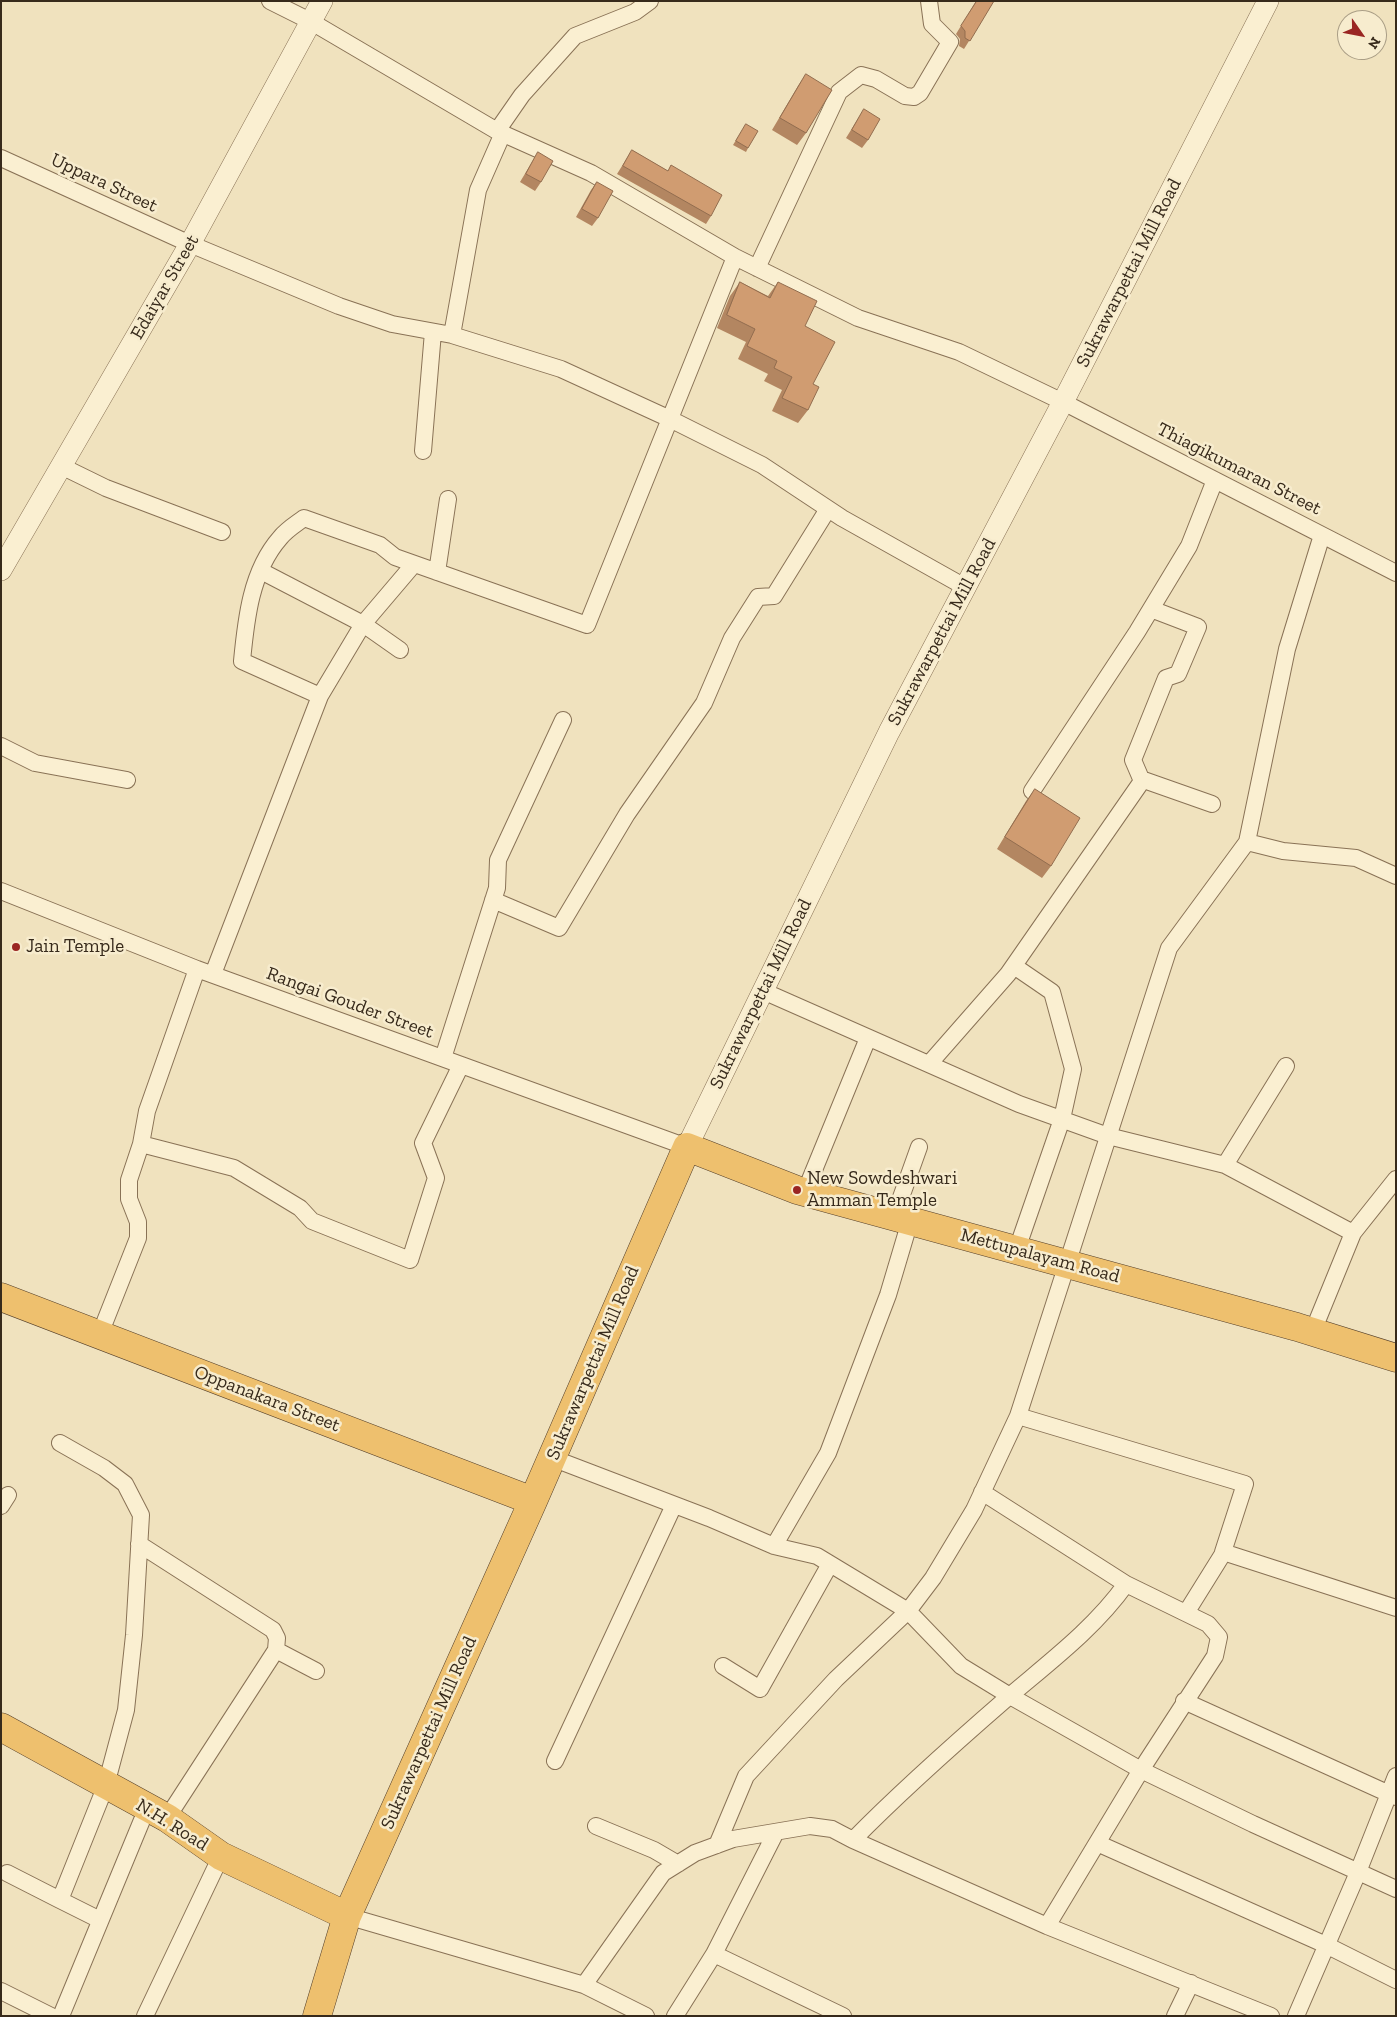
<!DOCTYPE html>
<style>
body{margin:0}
#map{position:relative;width:1397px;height:2017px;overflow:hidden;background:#f0e2be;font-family:"Zilla Slab",serif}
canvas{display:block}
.frame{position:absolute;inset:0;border:2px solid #372a1b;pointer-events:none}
.north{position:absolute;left:1337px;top:10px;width:50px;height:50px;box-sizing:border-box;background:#f7ecce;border:1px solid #aa9e86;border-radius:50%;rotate:123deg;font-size:14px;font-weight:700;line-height:20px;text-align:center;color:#372a1b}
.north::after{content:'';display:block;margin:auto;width:18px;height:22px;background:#9a2623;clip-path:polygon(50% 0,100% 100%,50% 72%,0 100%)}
</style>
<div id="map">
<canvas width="1397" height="2017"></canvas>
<div class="frame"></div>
<div class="north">N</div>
</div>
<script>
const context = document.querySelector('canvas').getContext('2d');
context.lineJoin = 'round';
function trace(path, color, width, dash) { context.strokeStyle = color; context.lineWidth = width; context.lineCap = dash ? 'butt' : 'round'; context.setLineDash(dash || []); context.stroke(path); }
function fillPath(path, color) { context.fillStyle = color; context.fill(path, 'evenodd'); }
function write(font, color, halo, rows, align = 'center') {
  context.font = font + ' "Zilla Slab",serif'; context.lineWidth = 5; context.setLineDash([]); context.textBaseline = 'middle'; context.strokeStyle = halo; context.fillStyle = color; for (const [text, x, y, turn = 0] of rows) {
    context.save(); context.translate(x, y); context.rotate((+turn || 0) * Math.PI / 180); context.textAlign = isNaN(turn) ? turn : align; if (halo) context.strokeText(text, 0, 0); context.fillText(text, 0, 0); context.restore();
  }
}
const minor = new Path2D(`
 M270,1L310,21L497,131L591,173L735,257L858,318L959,352L1063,402L1396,573
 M497,131L522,95L575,36L635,12L650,1
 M1,158L190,244L339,306L392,324L452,335L561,369L670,419L762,465L842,518L965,587
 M757,268L839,92L861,75L876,79L905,96L914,97L920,93L950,42L932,24L929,1
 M452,335L478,190L503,133
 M423,451L433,332
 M61,466L106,488L222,532
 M261,571L363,624L400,650
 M437,572L448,499
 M320,696L242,661C246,619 251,571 280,538C286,530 296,524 304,518L380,545L395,557L587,625L735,257
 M1,746L35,763L127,780
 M1141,779L1212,804
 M1032,791L1137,632L1189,546L1215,480
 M1247,842L1283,851L1356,858L1396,876
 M1,891L197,969L687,1147
 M493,900L559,928L627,814L704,703L732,638L758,597L774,596L828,509
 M1014,966L1052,992L1073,1069L1062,1119L1017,1249
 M213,974L320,696L363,624L414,564
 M763,991L1019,1104L1108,1136L1225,1165
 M443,1058L497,888L498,860L563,720
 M929,1064L1008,974L1142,781L1133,760L1166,678L1178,674L1198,627L1151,609
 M1286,1066L1225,1165L1353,1233
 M141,1144L234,1168L300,1208L312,1221L410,1260L436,1178L423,1143L461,1065
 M805,1192L868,1038
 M894,1217L919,1147
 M1313,1331L1353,1233L1396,1179
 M100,1334L138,1238V1222L129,1199V1180L141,1144L147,1111L197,969
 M1018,1416L1245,1484L1223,1552L1396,1608
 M60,1443L104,1468L125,1484L141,1515L134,1635L126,1710L106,1785L60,1900L100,1920
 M552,1458L709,1518L774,1546L817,1556L908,1611L961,1666L1010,1696L1141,1770L1253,1824L1396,1889
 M982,1492L1126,1584L1208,1624L1219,1637L1215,1656L1141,1770L1047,1926
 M1,1506L8,1495
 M139,1544L273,1630L277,1638L276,1650L167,1818
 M774,1546L828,1453L888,1295L910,1221
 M1186,1613L1224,1552
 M276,1650L316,1671
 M723,1666L760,1689L830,1564
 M1184,1701L1396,1797
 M555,1761L674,1505
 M596,1826L654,1850L678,1864
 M853,1840L1047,1926L1271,2016
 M1097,1843L1326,1945L1396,1980
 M717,1845L746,1776L836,1679L908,1611L933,1578L974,1510L1018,1416L1169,948L1247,842L1287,649L1322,535
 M7,1873L60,1900
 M347,1916L584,1985L646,2016
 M714,1954L776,1832
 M584,1985L663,1873L695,1853L733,1839L810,1826L832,1829L853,1840C902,1790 953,1745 1006,1699C1048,1663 1094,1629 1126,1584
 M1,1991L51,2016
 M61,2016L147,1808
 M145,2016L221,1856
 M675,2016L714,1954L843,2016
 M1175,2016L1191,1983
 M1296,2016L1356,1877L1396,1776`);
const tertiary = new Path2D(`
 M1,570L190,244L322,1
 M687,1147L889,732L1063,402L1268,1`);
const trunk = new Path2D(`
 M1,1297L533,1501
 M1,1727L167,1818L221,1856L347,1916
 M317,2016L347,1916L533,1501L687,1147L797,1190L1297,1327L1396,1358`);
trace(minor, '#897256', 18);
trace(tertiary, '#897256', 22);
trace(trunk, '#56402b', 29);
trace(minor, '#faefd1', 16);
trace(tertiary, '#faefd1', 21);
trace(trunk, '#eec06e', 28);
fillPath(new Path2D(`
 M976,1H994L964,49L959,46L960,39L956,34Z
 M806,74V133L797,145L772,130L798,86Z
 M864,109L868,140L862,148L846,138Z
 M746,124L748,148L746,152L733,145Z
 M632,150L668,171L671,165L711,216L706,224L617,174Z
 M538,152L541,182L535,191L520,182Z
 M597,182L598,218L592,226L576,217L591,190Z
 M740,282L768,296L778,282L805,326L813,384L808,410L798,423L772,411L782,390L764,381L768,374L738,359L746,342L717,328L730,296Z
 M1035,789L1051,866L1042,878L997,849L1026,801Z`), '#b38661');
const building = new Path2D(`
 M977,1H994L970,41L965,38V31L961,26Z
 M806,74L832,90L806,133L780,118Z
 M864,109L880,119L868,140L852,130Z
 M746,124L758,131L748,148L736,141Z
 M632,150L668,171L671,165L722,195L711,216L623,166Z
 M538,152L553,161L541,182L526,174Z
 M597,182L613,191L598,218L582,209Z
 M740,282L770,298L778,282L817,301L805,326L835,342L813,384L819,387L808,410L782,398L792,377L774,368L777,361L747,346L755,329L727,315Z
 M1035,789L1080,818L1051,866L1005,837Z`);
fillPath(building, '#d09c71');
trace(building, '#926d4f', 1);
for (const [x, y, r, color] of [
 [16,947,5,"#9a2623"],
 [797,1190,5,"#9a2623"]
]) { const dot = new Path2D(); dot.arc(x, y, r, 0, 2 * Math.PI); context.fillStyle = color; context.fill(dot); trace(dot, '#f7ecce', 2); }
write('19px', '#372a1b', '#f7ecce', [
 ["Uppara Street",104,183,25],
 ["Sukrawarpettai Mill Road",1129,273,-63],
 ["Edaiyar Street",165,287,-60],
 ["Thiagikumaran Street",1239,469,27],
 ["Sukrawarpettai Mill Road",942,632,-62],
 ["Sukrawarpettai Mill Road",761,994,-64],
 ["Rangai Gouder Street",350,1003,20],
 ["Mettupalayam Road",1040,1256,15],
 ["Sukrawarpettai Mill Road",593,1363,-67],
 ["Oppanakara Street",267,1399,21],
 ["Sukrawarpettai Mill Road",429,1733,-66],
 ["N.H. Road",172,1825,32]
]);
write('19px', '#372a1b', '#f7ecce', [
 ["Jain Temple",26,947],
 ["New Sowdeshwari",807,1179],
 ["Amman Temple",807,1201]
], 'left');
</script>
